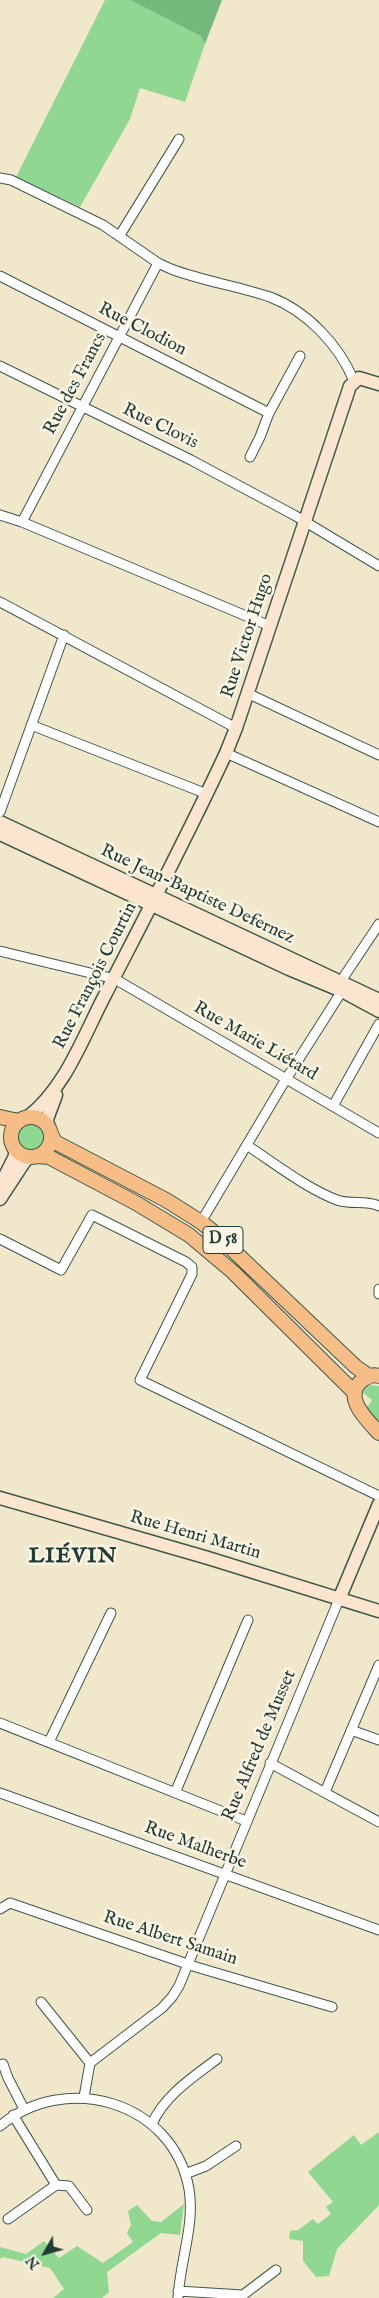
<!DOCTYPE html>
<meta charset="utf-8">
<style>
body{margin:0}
#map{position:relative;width:379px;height:2298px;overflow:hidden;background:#f1e8cb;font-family:"IM FELL English",serif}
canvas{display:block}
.north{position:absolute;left:20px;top:2228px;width:50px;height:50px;-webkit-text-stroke:4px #fcf5e5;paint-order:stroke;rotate:232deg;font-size:14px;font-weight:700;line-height:20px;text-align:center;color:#1f3d34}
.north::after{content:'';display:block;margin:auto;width:18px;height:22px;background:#1f3d34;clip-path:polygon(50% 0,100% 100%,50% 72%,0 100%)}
</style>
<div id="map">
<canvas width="379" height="2298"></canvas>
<div class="north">N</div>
</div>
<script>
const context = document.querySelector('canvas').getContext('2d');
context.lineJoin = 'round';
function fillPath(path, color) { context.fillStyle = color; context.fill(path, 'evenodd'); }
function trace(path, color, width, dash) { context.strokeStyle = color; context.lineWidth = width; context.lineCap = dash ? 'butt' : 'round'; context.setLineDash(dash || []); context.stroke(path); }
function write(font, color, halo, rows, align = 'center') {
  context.font = font + ' "IM FELL English",serif'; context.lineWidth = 5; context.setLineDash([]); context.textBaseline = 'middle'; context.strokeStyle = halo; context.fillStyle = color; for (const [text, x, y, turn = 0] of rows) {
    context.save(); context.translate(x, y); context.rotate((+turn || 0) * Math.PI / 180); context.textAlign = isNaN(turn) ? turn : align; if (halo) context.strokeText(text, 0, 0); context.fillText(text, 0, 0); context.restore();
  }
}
fillPath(new Path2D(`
 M105,0H130L202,36L205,44L185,102L140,88L130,119L80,207L16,177Z
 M16 1138a14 14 0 1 1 28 0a14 14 0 1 1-28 0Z
 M370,1385L379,1386V1423L366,1409L372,1400L362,1392Z
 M379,2132V2205L337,2249L329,2276L316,2277L303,2261V2241L289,2239L290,2231L298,2230L313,2219L318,2224L331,2214L326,2207L333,2202L308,2172L354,2135L361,2145Z
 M184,2204L180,2235L161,2233L107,2272L109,2292L102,2298H53L64,2289L50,2268L3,2257L0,2259V2247L26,2254L44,2241L59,2258L77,2246L103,2263L133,2242L127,2233L131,2225L128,2211L137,2205L152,2221L161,2222Z`), '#90d792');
fillPath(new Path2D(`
 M130,0H222L205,44L201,36Z`), '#74b87c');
const street = new Path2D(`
 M0,178L11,180L103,225L158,263L171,269C203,281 237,286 270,297C307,311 339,345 354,381
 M120,235L179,139
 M0,276L269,413
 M0,366L191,460L294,515L379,566
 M250,457L260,437L269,413L300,356
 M0,515L22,522L270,626
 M22,522L158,263
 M0,602L236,728
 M247,693L379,755
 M31,725L207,794
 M226,753L379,822
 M0,812L64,635
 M0,951L115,979L379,1133
 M333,1106L379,1024
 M248,1146C277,1165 306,1188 337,1200C351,1205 366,1200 379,1206
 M201,1222L283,1084L342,991V981L345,975L379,924
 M0,1239L61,1270L92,1215L186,1262L192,1267V1274L140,1380L379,1496
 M379,1289V1294
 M0,1723L246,1821
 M351,1730L379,1740
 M49,1742L111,1613
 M270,1763L379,1822
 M325,1792L379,1665
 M0,1793L379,1930
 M175,1793L248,1620
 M0,1909L10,1903L196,1967L332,2007
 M41,2002L90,2063
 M3,2064L8,2078L24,2109
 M84,2097L90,2063L162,2008L172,1997L179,1986L340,1597
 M13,2115L56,2185
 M152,2124C164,2096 193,2077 217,2059
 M0,2126C65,2071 173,2101 189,2189C195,2225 180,2261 178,2298
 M185,2174L206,2166L236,2146
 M8,2219L56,2185L69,2186L87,2210
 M178,2291L243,2295L276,2270`);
const secondary = new Path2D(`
 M0,822L379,1000
 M0,834L289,969L342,991L379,1011
 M28,1117C66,1087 83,1037 105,995C146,915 188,835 226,753L236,728L350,386L359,378L379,384
 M48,1126L47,1119L56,1095
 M2,1193L5,1176L15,1156V1150
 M0,1199L25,1161L30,1157
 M0,1498L208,1558L379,1611
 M340,1597L379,1504`);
const primary = new Path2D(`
 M11 1137a20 20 0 1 1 40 0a20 20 0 1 1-40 0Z
 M0,1117L19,1121
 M51,1134L55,1142L166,1200L201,1222L216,1234L356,1367L369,1376
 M38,1156L49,1157L136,1203L189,1235L233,1272L355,1393
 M379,1376C373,1374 369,1376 364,1379C340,1395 367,1420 379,1433`);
trace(street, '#3e574b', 11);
trace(secondary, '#3e574b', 15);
trace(primary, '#3e574b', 16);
trace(street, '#fff', 9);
trace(secondary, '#fbe5cf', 12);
trace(primary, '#f6be86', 14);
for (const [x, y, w] of [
 [223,1240,40]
]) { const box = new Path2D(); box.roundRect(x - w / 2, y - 13.5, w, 27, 4); context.fillStyle = '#fcf5e5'; context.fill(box); trace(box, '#1f3d34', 1); }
write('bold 16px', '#1f3d34', null, [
 ["D 58",223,1240]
]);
write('18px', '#1f3d34', '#fcf5e5', [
 ["Rue Clodion",142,330,27],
 ["Rue des Francs",76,384,-62],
 ["Rue Clovis",160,427,26],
 ["Rue Victor Hugo",248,636,-72],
 ["Rue Jean-Baptiste Defernez",197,895,25],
 ["Rue François Courtin",96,976,-63],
 ["Rue Marie Liétard",255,1042,30],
 ["Rue Henri Martin",195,1536,16],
 ["Rue Alfred de Musset",260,1746,-67],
 ["Rue Malherbe",195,1846,20],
 ["Rue Albert Samain",170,1939,18]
]);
context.letterSpacing = '1px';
write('bold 22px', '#1f3d34', '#fcf5e5', [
 ["LIÉVIN",73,1557]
]);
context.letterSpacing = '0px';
</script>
